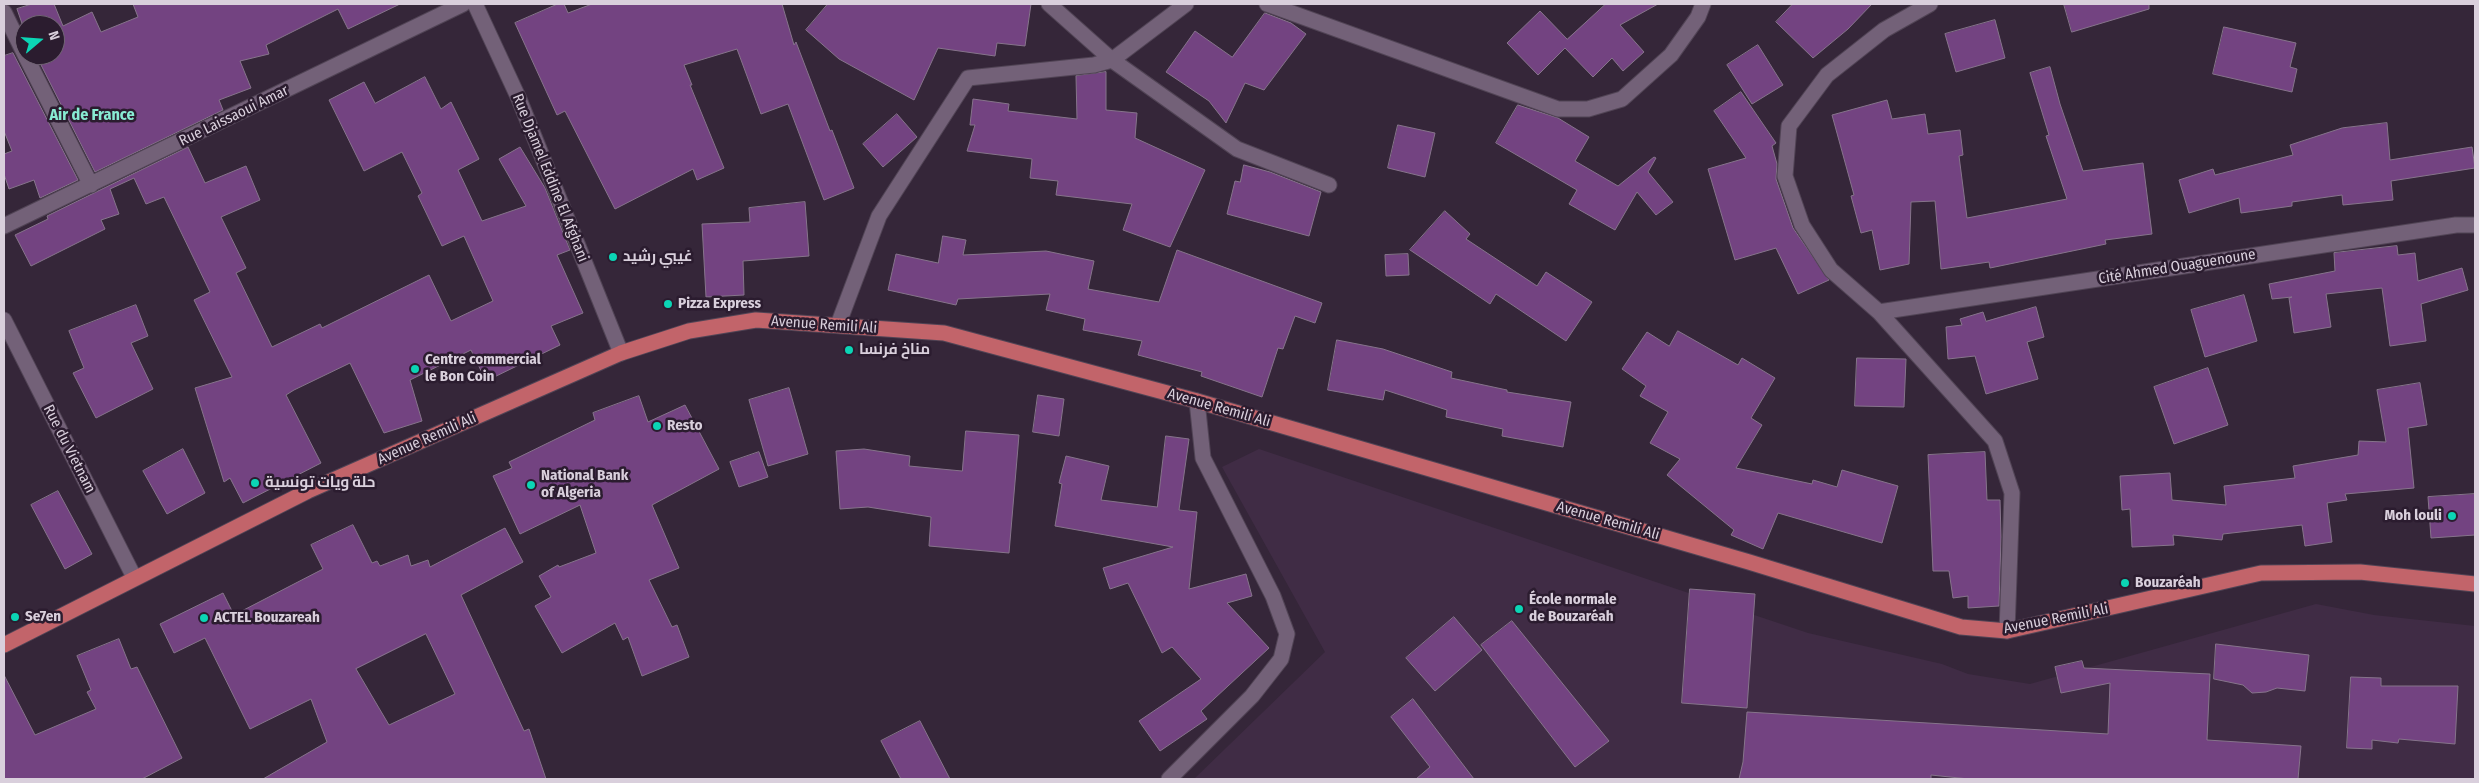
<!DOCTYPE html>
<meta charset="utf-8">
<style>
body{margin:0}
#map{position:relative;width:2479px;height:783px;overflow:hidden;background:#352639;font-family:"Fira Sans Condensed",sans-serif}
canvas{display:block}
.frame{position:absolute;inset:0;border:5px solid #d9cfdc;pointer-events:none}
.north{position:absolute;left:15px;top:15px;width:50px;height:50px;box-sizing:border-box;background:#2b1c2f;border:1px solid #716474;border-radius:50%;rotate:72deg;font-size:14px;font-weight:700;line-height:20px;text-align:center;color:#d9cfdc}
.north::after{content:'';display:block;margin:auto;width:18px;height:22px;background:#0bd5b5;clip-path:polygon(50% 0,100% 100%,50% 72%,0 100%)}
</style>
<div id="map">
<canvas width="2479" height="783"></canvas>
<div class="frame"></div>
<div class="north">N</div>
</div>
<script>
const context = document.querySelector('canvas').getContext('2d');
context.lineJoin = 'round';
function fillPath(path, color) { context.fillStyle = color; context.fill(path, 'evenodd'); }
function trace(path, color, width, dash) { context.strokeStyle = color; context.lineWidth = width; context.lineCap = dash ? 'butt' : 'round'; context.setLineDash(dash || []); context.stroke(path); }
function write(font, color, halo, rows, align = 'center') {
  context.font = font + ' "Fira Sans Condensed",Cairo,sans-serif'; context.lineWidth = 5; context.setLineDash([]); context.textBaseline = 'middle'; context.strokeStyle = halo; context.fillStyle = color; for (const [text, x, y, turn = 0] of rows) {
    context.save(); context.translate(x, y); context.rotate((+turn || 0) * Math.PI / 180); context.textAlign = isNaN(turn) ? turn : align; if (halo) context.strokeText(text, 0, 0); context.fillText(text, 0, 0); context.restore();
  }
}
fillPath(new Path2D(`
 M1259,449L1808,633L1942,664L1968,674L2030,684L2316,604L2374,615L2475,626V779H1194L1325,652L1222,467Z`), '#402c45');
const building = new Path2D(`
 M32,4H54L63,26L92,12L101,32L138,17L133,4H400L348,29L338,9L266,45L269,54L240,61L251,88L219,100L223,110L95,172L36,55H55V25H25V32L17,9Z
 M558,4H564L568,13L592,4H782L794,45L796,42L830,131L832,130L854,188L824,200L788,104L761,114L737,49L684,65L692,85H690L724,168L697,180L693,169L615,209L565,111L557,115L515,23Z
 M828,4H1031L1025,46L997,43L995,56L938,48L914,100L839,59L806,30Z
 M1606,4H1658L1620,25L1644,52L1623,71L1612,58L1593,77L1565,48L1538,75L1507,43L1540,11L1567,39Z
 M1793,4H1872L1848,29L1813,58L1776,22Z
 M2064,4H2149V9L2072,32Z
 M1265,13L1291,23L1306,34L1264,90L1245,83L1226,123L1209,101L1166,72L1195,31L1232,57Z
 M1995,20L2005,58L1956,72L1945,34Z
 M2224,27L2296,43L2290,67L2297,69L2292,92L2213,74Z
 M1758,45L1783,85L1752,104L1727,65Z
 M13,53L78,180L40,198L34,180L9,189L4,174V154L12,151L4,131V56Z
 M2050,67L2060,104L2083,171L2143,163L2152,234L2105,240L2106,244L1990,268L1989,262L1941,269L1935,201L1911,202L1909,264L1880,270L1872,230L1861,233L1851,196L1854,195L1832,115L1887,100L1892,119L1925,114L1928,134L1960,130L1963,155L1959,156L1967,218L2067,199L2046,136L2049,135L2030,73Z
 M1106,72V110L1137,113L1135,138L1205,170L1170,247L1123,230L1132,204L1056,195L1058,181L1030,178L1032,159L967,151L975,125H970L973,99L1009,104L1008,111L1077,119L1076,76Z
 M425,77L441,109L451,102L479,159L458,170L482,221L526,206L499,159L520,147L545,188L570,250L557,255L583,313L551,326L560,345L486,381L471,350L410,380L422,421L384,433L350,363L294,390L286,395L321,463L243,503L230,478L224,482L195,388L232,377L194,300L210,292L164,197L146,204L134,178L110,189L119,214L101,220L105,229L31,266L15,235L48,219L47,216L188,147L205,183L246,166L260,200L221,217L246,268L236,273L272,347L320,324L322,328L429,275L451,321L493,301L464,236L442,246L418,196L422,193L402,152L364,171L329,100L364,82L375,103Z
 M1741,92L1776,143L1772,146L1777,164L1776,179L1793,228L1829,280L1798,294L1776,248L1735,260L1708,169L1746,158L1714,111Z
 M1518,105L1558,118L1589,137L1575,161L1618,186L1654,157L1656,158L1648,172L1673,202L1656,215L1637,192L1615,230L1569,204L1577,190L1496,143Z
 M897,114L917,137L883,167L863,144Z
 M2387,123L2390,160L2472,147L2475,168L2391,181L2393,200L2343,205L2342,195L2292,202V206L2241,213L2239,198L2189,213L2179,180L2213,169L2215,175L2293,155L2290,145L2342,128Z
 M1398,125L1435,133L1425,177L1388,168Z
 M1244,165L1270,172L1321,192L1309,236L1227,214L1235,181L1240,182Z
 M805,202L809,256L743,261L744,295L706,297L702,224L750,222L749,208Z
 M1445,211L1470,234L1466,239L1537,286L1546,272L1592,302L1566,341L1496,294L1490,304L1410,250Z
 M943,236L966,240L963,255L1046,251L1094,261L1088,289L1159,302L1177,250L1322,303L1315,323L1295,316L1283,349L1278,348L1262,397L1201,376L1202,372L1138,355L1142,341L1083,330L1085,319L1046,310L1050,294L958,299L956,305L888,290L896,254L938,263Z
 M2397,246L2398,255L2415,253L2418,281L2462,268L2468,290L2421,304L2426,341L2390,346L2382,288L2326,294L2331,327L2294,333L2289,298L2292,297L2272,299L2269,284L2335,271L2334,253Z
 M1408,254L1409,275L1386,276L1385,255Z
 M2244,295L2257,341L2205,357L2191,310Z
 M136,305L148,336L131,343L153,389L96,418L73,373L84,368L69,331Z
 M2036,307L2044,337L2027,342L2038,379L1986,394L1975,356L1948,359L1946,327L1962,325L1960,319L1983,312L1986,321Z
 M1678,331L1738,365L1742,358L1775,378L1751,418L1762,425L1736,468L1812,484L1813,480L1837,487L1842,470L1898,486L1882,543L1778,513L1763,549L1731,535L1734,530L1667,475L1680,459L1650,443L1668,412L1640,396L1646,386L1622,369L1647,332L1669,346Z
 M1337,340L1383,349L1452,372L1451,378L1507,390V392L1571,402L1563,447L1502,436L1503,429L1446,417L1447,410L1385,390L1383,400L1328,390Z
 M1857,358L1906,359L1904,407L1855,406Z
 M2208,368L2228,425L2174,444L2154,387Z
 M2420,383L2427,425L2408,428L2414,488L2345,494L2347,500L2327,503L2332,542L2305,546L2302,525L2223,534L2222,540L2173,535L2174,545L2132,547L2130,509L2122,510L2120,476L2170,473L2172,500L2226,505L2224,486L2295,478L2293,466L2358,455L2359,441L2386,442L2377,390Z
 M789,388L808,454L768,466L749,400Z
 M1038,395L1064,399L1059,436L1033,432Z
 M639,396L648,422L685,405L719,469L652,505L679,568L649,580L672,627L677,625L689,657L642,676L628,637L623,640L615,623L562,653L535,606L551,597L539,576L558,565L559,567L596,553L580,505L520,534L493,476L512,468L509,462L595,420L593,413Z
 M966,431L1019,435L1009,553L929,546L931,517L868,507L840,509L836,451L864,449L910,456L909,466L962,471Z
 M1166,436L1189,439L1179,510L1197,512L1189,589L1246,574L1252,596L1227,603L1269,648L1201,711L1207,719L1160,751L1139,721L1201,679L1172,647L1162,653L1128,583L1110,589L1103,568L1173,547L1055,526L1062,484L1059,483L1066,456L1109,466L1101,500L1157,507Z
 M183,449L205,493L167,514L143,471Z
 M759,452L768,477L739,487L730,462Z
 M1985,452L1987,500H2000L2001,537L1999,606L1968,608V596L1953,598L1949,571H1933L1928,455Z
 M58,491L92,554L65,569L31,505Z
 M2475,494V535L2431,538L2428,497Z
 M353,525L372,563L377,561L380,566L408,555L411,566L428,560L430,567L505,528L523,562L461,595L524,731L529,729L546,779H263L327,742L311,699L250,729L205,638L174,653L160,624L223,593L234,615L323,569L311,545ZM426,634L455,694L389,725L356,669Z
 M1690,589L1755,594L1747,708L1682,703Z
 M1454,617L1482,650L1435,691L1406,658Z
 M1512,621L1609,741L1575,767L1481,645Z
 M119,639L131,669L137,667L182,758L142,779H4V675L35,735L96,709L87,692L91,690L77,656Z
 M2216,644L2309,655L2305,691L2277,688L2266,692L2252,693L2243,685L2214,679Z
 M2082,661L2084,668L2210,674L2207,740L2301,746L2298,779H1969L1931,775V779H1739L1743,762L1747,712L2108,734L2110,683L2061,693L2055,667Z
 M2351,677L2381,678V686H2458L2455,744L2399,739L2398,743L2372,740V749L2347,748Z
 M1413,699L1474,779H1416L1430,767L1391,717Z
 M920,721L950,779H901L881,741Z`);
fillPath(building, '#734381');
trace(building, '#86748b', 1);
const street = new Path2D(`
 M1049,4L1112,60L1237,149L1329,185
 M1267,4L1558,109H1588L1622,99L1671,55L1698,17L1703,4
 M1930,4L1884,30L1827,75L1789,126L1785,176L1802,225L1831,270L1879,312L1995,441L2012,493L2007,631
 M4,12L25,55
 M25,55L91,185
 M4,226L463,4
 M1879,312L2456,225H2475
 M4,320L134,577
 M838,325L879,216L968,78L1094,65L1112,60L1186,4
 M1169,779L1252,696L1281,659L1287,634L1273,596L1203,458L1197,401`);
const secondary = new Path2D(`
 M475,4L519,99L621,353`);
const primary = new Path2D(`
 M4,645L308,491L621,353L689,331L756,320L944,333L1197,401L1749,562L1961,627L2007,631L2261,573L2360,572L2475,584`);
trace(street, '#514455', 17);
trace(secondary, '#514455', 17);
trace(primary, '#514455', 17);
trace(street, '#736178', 15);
trace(secondary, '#736178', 15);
trace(primary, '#c2646a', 15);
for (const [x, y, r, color] of [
 [613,257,5,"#0bd5b5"],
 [668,304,5,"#0bd5b5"],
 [849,350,5,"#0bd5b5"],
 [415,369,5,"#0bd5b5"],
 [657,426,5,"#0bd5b5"],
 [255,483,5,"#0bd5b5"],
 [531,485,5,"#0bd5b5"],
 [2452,516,5,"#0bd5b5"],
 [2125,583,5,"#0bd5b5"],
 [1519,609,5,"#0bd5b5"],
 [15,617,5,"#0bd5b5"],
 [204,618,5,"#0bd5b5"]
]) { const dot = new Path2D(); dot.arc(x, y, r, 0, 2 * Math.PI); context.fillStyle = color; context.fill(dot); trace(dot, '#2b1c2f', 2); }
write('15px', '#d9cfdc', '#2b1c2f', [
 ["Rue Laissaoui Amar",234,116,-26],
 ["Rue Djamel Eddine El Afghani",550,178,68],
 ["Cité Ahmed Ouaguenoune",2177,267,-9],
 ["Avenue Remili Ali",824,325,4],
 ["Avenue Remili Ali",1219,408,16],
 ["Avenue Remili Ali",427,439,-24],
 ["Rue du Vietnam",69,449,63],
 ["Avenue Remili Ali",1608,521,16],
 ["Avenue Remili Ali",2056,619,-11]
]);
write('bold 15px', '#d9cfdc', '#2b1c2f', [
 ["غيبي رشيد",623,257],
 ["Pizza Express",678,304],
 ["مناخ فرنسا",859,350],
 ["Centre commercial",425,360],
 ["le Bon Coin",425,377],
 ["Resto",667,426],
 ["National Bank",541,476],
 ["of Algeria",541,493],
 ["حلة ويات تونسية",265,483],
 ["Moh louli",2442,516,"right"],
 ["Bouzaréah",2135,583],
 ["École normale",1529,600],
 ["de Bouzaréah",1529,617],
 ["Se7en",25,617],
 ["ACTEL Bouzareah",214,618]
], 'left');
write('bold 16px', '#88ebd3', '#2b1c2f', [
 ["Air de France",92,116]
]);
</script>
